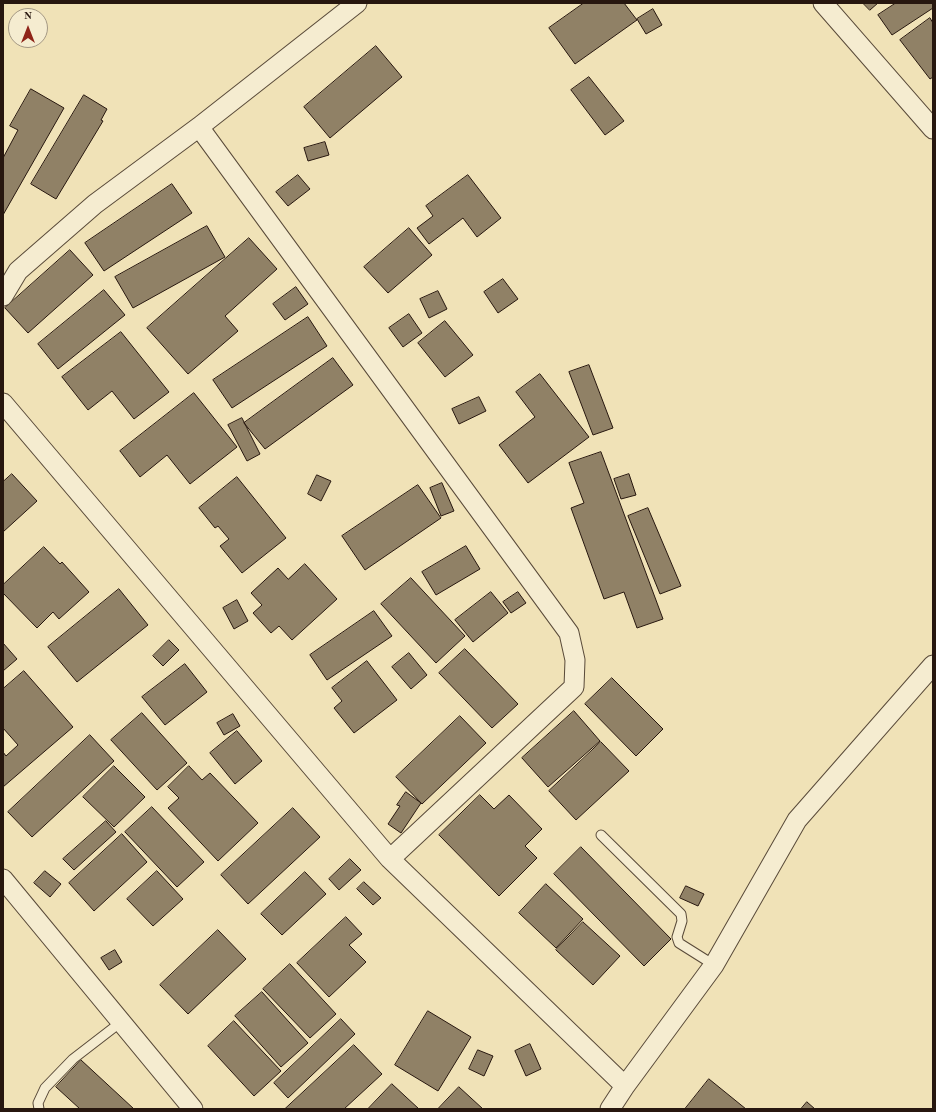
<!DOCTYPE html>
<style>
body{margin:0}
#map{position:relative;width:936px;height:1112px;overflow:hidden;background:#f0e2b7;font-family:"Old Standard TT",serif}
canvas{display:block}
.frame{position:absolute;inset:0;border:4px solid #27170f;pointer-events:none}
.north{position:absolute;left:8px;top:8px;width:40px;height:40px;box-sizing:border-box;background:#f5ecd0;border:1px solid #a39783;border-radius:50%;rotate:0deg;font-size:11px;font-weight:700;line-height:16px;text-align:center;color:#27170f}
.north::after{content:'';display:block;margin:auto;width:14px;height:18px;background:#8f2418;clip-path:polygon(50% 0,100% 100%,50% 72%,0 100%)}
</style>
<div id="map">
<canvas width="936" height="1112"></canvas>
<div class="frame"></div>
<div class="north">N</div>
</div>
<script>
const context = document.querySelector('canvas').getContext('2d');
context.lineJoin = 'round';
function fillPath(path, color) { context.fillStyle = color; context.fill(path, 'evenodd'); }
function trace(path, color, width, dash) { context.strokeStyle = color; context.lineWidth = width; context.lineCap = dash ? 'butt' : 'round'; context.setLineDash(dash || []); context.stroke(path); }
const building = new Path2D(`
 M584,3H624L637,20L575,64L549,28Z
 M863,3H878L870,10Z
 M896,3H933V8L892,35L878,15Z
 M653,9L662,25L646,34L637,19Z
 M930,18L933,23V77L930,79L900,40Z
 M376,46L402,77L330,138L304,107Z
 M589,77L624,121L605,135L571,90Z
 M31,89L64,108L3,215V158L18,130L10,126Z
 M84,95L107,109L101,120L103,121L56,199L31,184Z
 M325,142L329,155L308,161L304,148Z
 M298,175L310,189L288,206L276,192Z
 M468,175L501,218L477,237L463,218L429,244L417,228L433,216L426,206Z
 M172,184L192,213L104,271L85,243Z
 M207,226L225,257L133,308L115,277Z
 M409,228L432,255L388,293L364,267Z
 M249,238L277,269L225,316L238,331L188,374L147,328Z
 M70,250L93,275L28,333L5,308Z
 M503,279L518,299L498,313L484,292Z
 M296,287L308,304L285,320L273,304Z
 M104,290L125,315L58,369L38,344Z
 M438,291L447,309L429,318L420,299Z
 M409,314L422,333L403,347L389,328Z
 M308,317L327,346L232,408L213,380Z
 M445,321L473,355L445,377L418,343Z
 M121,332L169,392L134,419L112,391L88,410L62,377Z
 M333,358L353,385L265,449L244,423Z
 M589,365L613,428L593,435L569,372Z
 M540,374L589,437L528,483L499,445L535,417L516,392Z
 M194,393L237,447L190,484L167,455L140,477L120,451Z
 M479,397L486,411L459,424L452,409Z
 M242,418L260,454L247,461L228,425Z
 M601,452L663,619L637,628L624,592L604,599L571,508L584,503L569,463Z
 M12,474L37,501L3,532V482Z
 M629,474L636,495L621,499L614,479Z
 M317,475L331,481L321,501L308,494Z
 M237,477L286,538L242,573L220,546L229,539L218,526L215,528L199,508Z
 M442,483L454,511L441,516L430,488Z
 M418,485L441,518L365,570L342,536Z
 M648,508L681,586L660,594L628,516Z
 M466,546L480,569L436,595L422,572Z
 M44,547L60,564L62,562L89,592L59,619L53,612L37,628L3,593V585Z
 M305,564L337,599L292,640L279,626L271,633L253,613L262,605L251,593L278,568L288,579Z
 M411,578L465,636L436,663L381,604Z
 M119,589L148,625L77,682L48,647Z
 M491,592L508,613L473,642L455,620Z
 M518,592L526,603L511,613L503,602Z
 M237,600L248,621L234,629L223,608Z
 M374,611L392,636L327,680L310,655Z
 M169,640L179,650L163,666L153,656Z
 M3,643L17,659L3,671Z
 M465,649L518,704L492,728L439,673Z
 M409,653L427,675L411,689L392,667Z
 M367,661L397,700L354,733L334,708L342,701L332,688Z
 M185,664L207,692L165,725L142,697Z
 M24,671L73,727L3,787V752L6,756L18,745L3,728V689Z
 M612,678L663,729L636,756L585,704Z
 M574,711L600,741L548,787L522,758Z
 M142,713L187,763L157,790L111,740Z
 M233,714L240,726L224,735L217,723Z
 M460,716L486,743L422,804L396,777Z
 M237,731L262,761L235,784L210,753Z
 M90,735L114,761L32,837L8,812Z
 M601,742L629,771L576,820L549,791Z
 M114,766L145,797L114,827L83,797Z
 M189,766L202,780L210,773L258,823L218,861L168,808L179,798L168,787Z
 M406,792L421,803L401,833L388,824L400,806L397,805Z
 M480,795L494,809L509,795L542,829L525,846L537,858L499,896L439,835Z
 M152,807L204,862L177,887L125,832Z
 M293,808L320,837L248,904L221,875Z
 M106,821L116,832L74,870L63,859Z
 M122,834L147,862L94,911L69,883Z
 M581,847L671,939L644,966L554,874Z
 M350,859L361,870L339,890L329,879Z
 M45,871L61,884L50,897L34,883Z
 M157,871L183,899L153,926L127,899Z
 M305,872L326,894L282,935L261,914Z
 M364,882L381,898L373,905L357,889Z
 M546,884L583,919L556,948L519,913Z
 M686,886L704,894L698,906L680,898Z
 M346,917L362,934L349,945L366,962L329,997L297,963Z
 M583,922L620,956L593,985L556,950Z
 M218,930L246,959L188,1014L160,985Z
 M115,950L122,962L109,970L101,958Z
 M290,964L336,1014L310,1038L263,989Z
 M262,992L308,1043L281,1067L235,1016Z
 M428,1011L471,1037L438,1091L395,1065Z
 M341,1019L355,1034L288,1098L274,1083Z
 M234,1021L281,1071L254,1096L208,1046Z
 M530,1044L541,1069L526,1076L515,1051Z
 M354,1045L382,1074L344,1109H285Z
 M478,1050L493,1056L484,1076L469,1069Z
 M81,1060L134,1109H80L56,1087Z
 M709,1079L746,1109H685Z
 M392,1084L419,1109H368Z
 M459,1087L483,1109H438Z
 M807,1102L815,1109H801Z`);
fillPath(building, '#908166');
trace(building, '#27170f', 1);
const lane = new Path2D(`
 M601,835L681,914L682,921L677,937L679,943L714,965
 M39,1109L38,1103L45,1088L73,1059L121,1022`);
const street = new Path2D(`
 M823,3L933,129
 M199,127L569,633L575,660L574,687L390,859
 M3,296L18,271L95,204L199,127L357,3
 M3,403L390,859L625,1086L610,1109
 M3,879L193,1109
 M625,1086L714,965L797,820L933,665`);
trace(lane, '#594a39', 11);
trace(street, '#594a39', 21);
trace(lane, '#f5ecd0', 9);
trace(street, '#f5ecd0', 19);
</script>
